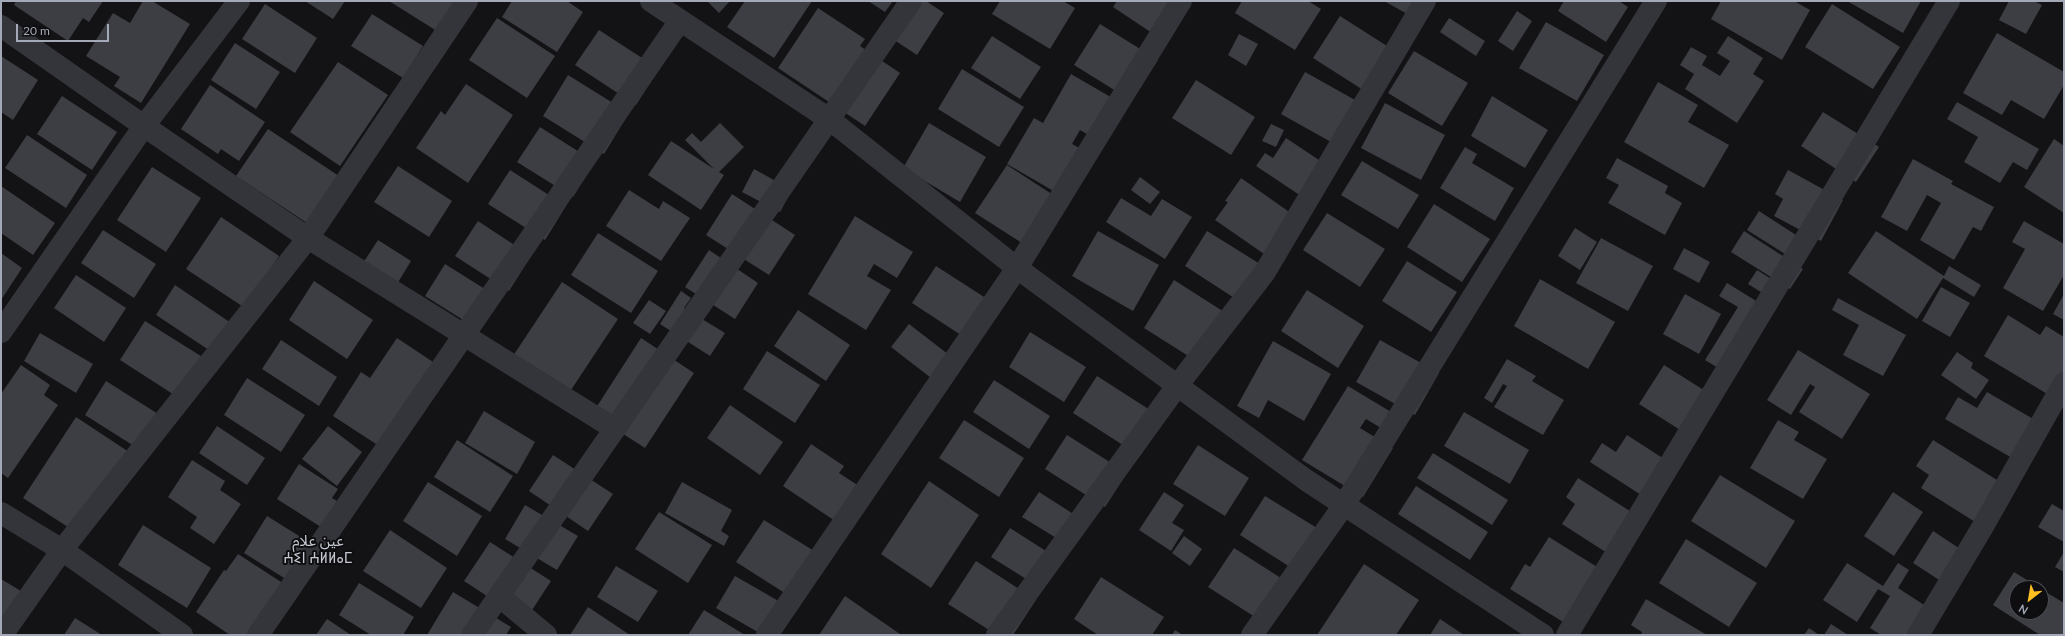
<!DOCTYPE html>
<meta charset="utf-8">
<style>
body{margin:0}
#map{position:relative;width:2065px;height:636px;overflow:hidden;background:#131315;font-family:Lato,sans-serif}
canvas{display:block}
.frame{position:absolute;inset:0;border:2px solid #a4a9b7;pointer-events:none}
.north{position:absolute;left:2009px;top:580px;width:40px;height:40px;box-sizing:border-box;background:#0e0e10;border:1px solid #4a4c53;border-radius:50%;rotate:211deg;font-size:11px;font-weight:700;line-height:16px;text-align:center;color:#a4a9b7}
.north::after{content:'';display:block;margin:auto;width:14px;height:18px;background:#ffbf21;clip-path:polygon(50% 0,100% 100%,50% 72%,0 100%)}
.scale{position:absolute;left:16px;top:24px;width:93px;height:18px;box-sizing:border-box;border:2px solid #a4a9b7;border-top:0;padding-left:5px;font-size:12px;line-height:14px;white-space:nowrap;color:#a4a9b7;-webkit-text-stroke:3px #0e0e10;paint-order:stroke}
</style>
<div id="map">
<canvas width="2065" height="636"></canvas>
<div class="frame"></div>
<div class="north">N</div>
<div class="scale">20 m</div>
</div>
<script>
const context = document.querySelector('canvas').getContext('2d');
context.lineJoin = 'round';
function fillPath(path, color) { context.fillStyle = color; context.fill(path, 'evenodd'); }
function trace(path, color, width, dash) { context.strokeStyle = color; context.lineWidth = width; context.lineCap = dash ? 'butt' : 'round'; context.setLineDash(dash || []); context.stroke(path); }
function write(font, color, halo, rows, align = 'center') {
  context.font = font + ' Lato,"Noto Sans Arabic","Noto Sans Tifinagh",sans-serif'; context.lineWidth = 4; context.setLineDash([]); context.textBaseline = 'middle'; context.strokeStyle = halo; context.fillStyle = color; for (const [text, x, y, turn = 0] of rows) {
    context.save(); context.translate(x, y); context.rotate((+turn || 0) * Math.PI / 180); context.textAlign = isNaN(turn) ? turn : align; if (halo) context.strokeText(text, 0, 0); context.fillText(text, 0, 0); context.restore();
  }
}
fillPath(new Path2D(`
 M16,1H103L89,22L83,18L68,41L14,5Z
 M143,1H152L190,24L141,103L114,86L120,77L86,56L113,13L130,23Z
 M305,1H345L333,19Z
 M389,1H460L440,33Z
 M512,1H567L583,12L557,52L502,17Z
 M707,1H730L719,13Z
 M745,1H812L774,58L727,27Z
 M868,1H893L885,12Z
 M898,1H926L944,13L917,55L879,30Z
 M1000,1H1063L1075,8L1050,49L992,14Z
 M1117,1H1177L1164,41L1113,7Z
 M1242,1H1308L1321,9L1295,50L1235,13Z
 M1384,1H1429L1418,20Z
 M1564,1H1619L1628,7L1606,42L1558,11Z
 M1721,1H1794L1810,10L1782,60L1711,19Z
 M1847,1H1921L1903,33Z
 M2009,1H2034L2042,5L2026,34L1999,20Z
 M265,4L317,38L295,73L242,39Z
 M1832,4L1900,47L1873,89L1805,47Z
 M818,8L865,39L860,46L900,73L865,126L778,68Z
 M1517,11L1532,21L1513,51L1498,41Z
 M372,14L423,46L403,78L351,46Z
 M1340,16L1398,53L1371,95L1313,58Z
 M497,18L555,56L527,98L469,60Z
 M1449,18L1485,41L1476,56L1440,32Z
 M1546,22L1604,55L1577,101L1519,68Z
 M1100,24L1158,60L1132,101L1074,65Z
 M599,30L659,69L636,105L575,65Z
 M1997,33L2064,72V85L2044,119L2011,100L2002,115L1963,93Z
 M1239,34L1258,44L1246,66L1228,55Z
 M992,36L1041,67L1020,99L971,68Z
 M1728,36L1763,58L1753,74L1764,81L1737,123L1685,89L1694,74L1680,65L1691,47L1707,56L1702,65L1720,76L1730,61L1717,53Z
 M235,43L280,72L256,109L211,80Z
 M1414,51L1468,83L1442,126L1388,93Z
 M1,56L38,80L13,120L1,112Z
 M338,62L388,95L340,166L290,132Z
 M962,69L1024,107L999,147L938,109Z
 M1305,72L1364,105L1340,147L1281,114Z
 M1071,74L1126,106L1104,144L1080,130L1072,144L1094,156L1069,200L1007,164L1034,118L1043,123Z
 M568,75L629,113L604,154L543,116Z
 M1196,80L1255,117L1231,155L1172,118Z
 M1658,82L1698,105L1688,122L1729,145L1704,188L1624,142Z
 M466,84L513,115L468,183L416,148L441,111L445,115Z
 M210,85L265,122L239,161L221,149L218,154L181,129Z
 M62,96L117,132L92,170L37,134Z
 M1492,96L1548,130L1525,168L1471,136Z
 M1957,102L2039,149L2027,170L2013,162L2000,183L1964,162L1978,137L1947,119Z
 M1385,103L1445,135L1421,180L1361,148Z
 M1823,112L1879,147L1856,182L1801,146Z
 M720,123L744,147L719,172L724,175L701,210L648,175L671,141L714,169L685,140L692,133L701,142Z
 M929,123L986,157L960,202L903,168Z
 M1271,124L1284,130L1276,147L1262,141Z
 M540,127L595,162L573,197L517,162Z
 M268,129L339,176L307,223L236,176Z
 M27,135L87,175L66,208L5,168Z
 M1286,138L1328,166L1307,200L1256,166L1265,153L1273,158Z
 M2054,139L2064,146V213L2024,187Z
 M1465,147L1477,154L1472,163L1514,188L1495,221L1440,188Z
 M1617,158L1668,186L1665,193L1682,203L1665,235L1608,203L1619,185L1606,178Z
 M1913,159L1953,181L1951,184L1994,207L1981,231L1973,227L1954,260L1920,240L1941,203L1927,195L1907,231L1881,217Z
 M1362,161L1419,195L1398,229L1341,195Z
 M1007,165L1064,202L1033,250L975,213Z
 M398,166L452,201L429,237L374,202Z
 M152,167L201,198L166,252L117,220Z
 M754,169L792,190L780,212L742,192Z
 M510,170L566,206L545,240L488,204Z
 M1788,170L1843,200L1821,241L1774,216L1783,199L1775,194Z
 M1140,177L1160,192L1150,204L1131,190Z
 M1241,178L1295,216L1267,256L1215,220L1228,202L1225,201Z
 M1,186L55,223L33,255L1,233Z
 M629,190L659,209L663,201L690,218L661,261L606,226Z
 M732,194L795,235L769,275L706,235Z
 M1121,198L1151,216L1162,199L1192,217L1165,259L1106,222Z
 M1434,204L1490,239L1462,282L1407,247Z
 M1759,211L1813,246L1801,264L1747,230Z
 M1327,213L1385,249L1360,287L1303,250Z
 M855,216L913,252L897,278L874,264L867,276L891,290L866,330L808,294Z
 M221,217L279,256L245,308L186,269Z
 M478,221L531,256L509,291L455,256Z
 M2024,221L2064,244V275L2043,311L2003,288L2025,249L2012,242Z
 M1575,228L1597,242L1580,270L1558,256Z
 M103,230L156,264L134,298L81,263Z
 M1098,231L1159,265L1133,311L1072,276Z
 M1207,231L1265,267L1242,303L1185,266Z
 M1744,231L1803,269L1790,289L1731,252Z
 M1876,231L1944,276L1949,266L1981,285L1974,297L1943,278L1917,319L1848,273Z
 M598,233L658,271L631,313L571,275Z
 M1601,238L1653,266L1628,311L1576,283Z
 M378,240L411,261L397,284L363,263Z
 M1684,248L1710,262L1699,283L1673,269Z
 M709,250L758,283L735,319L685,287Z
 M1,253L22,268L1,300Z
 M1407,261L1457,292L1431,332L1382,301Z
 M445,264L496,296L476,328L425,296Z
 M936,266L995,304L970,341L912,303Z
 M1757,270L1786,288L1777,302L1748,284Z
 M76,275L126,308L104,342L54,308Z
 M1540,279L1615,322L1588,369L1514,326Z
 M1174,280L1232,317L1201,364L1144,328Z
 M314,281L373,320L347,359L289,320Z
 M562,282L618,319L567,396L511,359Z
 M1727,283L1774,312L1733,377L1705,360L1738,307L1719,296Z
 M175,285L231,323L212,352L156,315Z
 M1941,287L1970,303L1950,337L1922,321Z
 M1307,290L1364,326L1338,368L1281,331Z
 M681,291L691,298L684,308L725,333L710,356L660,324Z
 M1685,294L1721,314L1699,354L1663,334Z
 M2064,294V320L2053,314Z
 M1838,298L1906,335L1883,376L1843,355L1859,325L1832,310Z
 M649,300L666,311L650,334L633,323Z
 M798,310L850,345L826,381L774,346Z
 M2008,315L2040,335L2046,326L2064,337V404L1984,356Z
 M145,321L204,358L179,398L120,360Z
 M909,324L953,358L935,381L891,347Z
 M1030,332L1086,367L1064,402L1009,367Z
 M40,333L93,364L76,393L24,361Z
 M397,338L448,372L393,455L333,416L361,372L370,378Z
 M641,338L694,373L645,448L592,414Z
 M281,340L337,377L319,406L262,369Z
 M1380,340L1439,373L1415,415L1356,382Z
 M1273,341L1331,374L1304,421L1268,400L1259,418L1237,406Z
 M1798,350L1870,394L1842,439L1799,412L1815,387L1810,384L1791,415L1767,400Z
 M767,351L820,385L795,423L743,389Z
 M1957,352L1973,363L1971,368L1989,380L1976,399L1941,375Z
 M1507,359L1536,376L1532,381L1564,400L1543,435L1494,407L1507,386L1503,384L1492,403L1484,398Z
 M21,365L50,385L44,395L58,405L8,478L1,473V394Z
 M1664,365L1718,399L1693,438L1639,404Z
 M1097,376L1164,419L1140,456L1073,413Z
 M247,378L305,415L281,452L224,415Z
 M994,380L1050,416L1029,449L973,412Z
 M106,381L166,419L145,453L85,415Z
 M1348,386L1406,421L1396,437L1366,419L1360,428L1393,448L1363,497L1302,460Z
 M1987,392L2047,427L2024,465L1945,419L1958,397L1977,408Z
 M730,405L783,442L760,475L707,438Z
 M484,411L535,442L517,474L465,443Z
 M1464,412L1529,450L1510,484L1444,446Z
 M76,417L138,458L85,538L23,498Z
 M964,420L1024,458L999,497L939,458Z
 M1778,420L1799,432L1794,440L1827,459L1803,499L1750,468Z
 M217,426L265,458L247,485L199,453Z
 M328,426L362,452L337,486L302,459Z
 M1067,435L1127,473L1105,507L1045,469Z
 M1627,435L1675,466L1652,502L1590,462L1602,443L1616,452Z
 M457,440L513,476L490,512L434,477Z
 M1933,440L2013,490L1988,530L1921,488L1929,475L1916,466Z
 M811,444L844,466L839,473L865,490L841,525L783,486Z
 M1198,445L1249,478L1225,516L1173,484Z
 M1433,453L1508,500L1492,525L1417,478Z
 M553,455L613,494L588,531L529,491Z
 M192,460L225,481L220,490L241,504L214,544L190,528L197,517L168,497Z
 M299,464L338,489L332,498L352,510L335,536L277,499Z
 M1720,475L1795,521L1766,568L1691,521Z
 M1578,478L1644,520L1618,560L1562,524L1575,504L1566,497Z
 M929,481L979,515L931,588L881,554Z
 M428,482L482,516L457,556L403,521Z
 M682,482L732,510L721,531L729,536L724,546L665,513Z
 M1416,486L1488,532L1470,560L1398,514Z
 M1039,492L1086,522L1071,547L1022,517Z
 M1164,492L1184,505L1172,523L1184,530L1171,551L1139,530Z
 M1893,492L1923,512L1894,556L1864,536Z
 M1265,496L1330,536L1304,576L1240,535Z
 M2052,504L2064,511V542L2038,527Z
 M525,505L578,536L557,570L505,539Z
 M659,512L712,545L688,583L635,549Z
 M267,516L320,549L297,586L244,553Z
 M764,520L819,554L791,597L736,562Z
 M143,525L211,568L187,608L118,565Z
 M1010,528L1060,560L1042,589L991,557Z
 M390,530L447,568L421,608L363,571Z
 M1933,531L1968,554L1947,585L1913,563Z
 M1184,536L1202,549L1190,566L1172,553Z
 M1549,537L1610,575L1576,630L1510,589L1525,564L1530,567Z
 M1686,539L1757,583L1729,627L1659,583Z
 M490,542L551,581L525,621L464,581Z
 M1234,548L1295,587L1269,626L1208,587Z
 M2064,552V572L2055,567Z
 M238,554L295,591L265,635H230L196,612L224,570L226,571Z
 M976,561L1036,600L1013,635H997L948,604Z
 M1847,563L1883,586L1898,563L1909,570L1898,588L1935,612L1920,635H1881L1870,628L1890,596L1878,589L1857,622L1823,600Z
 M1364,564L1419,600L1396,635H1317Z
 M616,566L658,591L638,622L597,597Z
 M2014,572L2040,588H2017V612H2041V589L2064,603V635H2040L1993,605Z
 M735,576L782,603L763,635L716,608Z
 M1101,577L1164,617L1152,635H1098L1074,619Z
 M1,579L36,600L1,621Z
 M359,583L414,617L403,635H371L339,615Z
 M453,592L511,627L506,635H427Z
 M845,596L900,634L899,635H819Z
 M1646,599L1707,635H1641L1642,632L1631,625Z
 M588,607L630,635H570Z
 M704,610L745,635H688Z
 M75,618L102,635H64Z
 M327,619L351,635H316Z
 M1440,619L1464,635H1430Z
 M1831,624L1848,635H1824Z
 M1809,628L1819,635H1804Z
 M1175,630L1183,635H1172Z`), '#3d3e43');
trace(new Path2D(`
 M651,1L829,119L1017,268L1306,480L1543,635
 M1,26L144,126L308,238L615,429
 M1,332L144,126L239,1
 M1,513L62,550L182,635
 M499,596L546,635
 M2,635L62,550L308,238L467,1
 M258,635L679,22
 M472,635L911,1
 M767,635L1017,268L1181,1
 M997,635L1177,386L1265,272L1425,1
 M1252,635L1344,505L1656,1
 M1567,635L1949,1
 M1918,635L1982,528L2064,383`), '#34353a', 22);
write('15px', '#c5c8d2', '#0e0e10', [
 ["عين علام",318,541],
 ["ⵄⵉⵏ ⵄⵍⵍⴰⵎ",318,558]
]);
</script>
